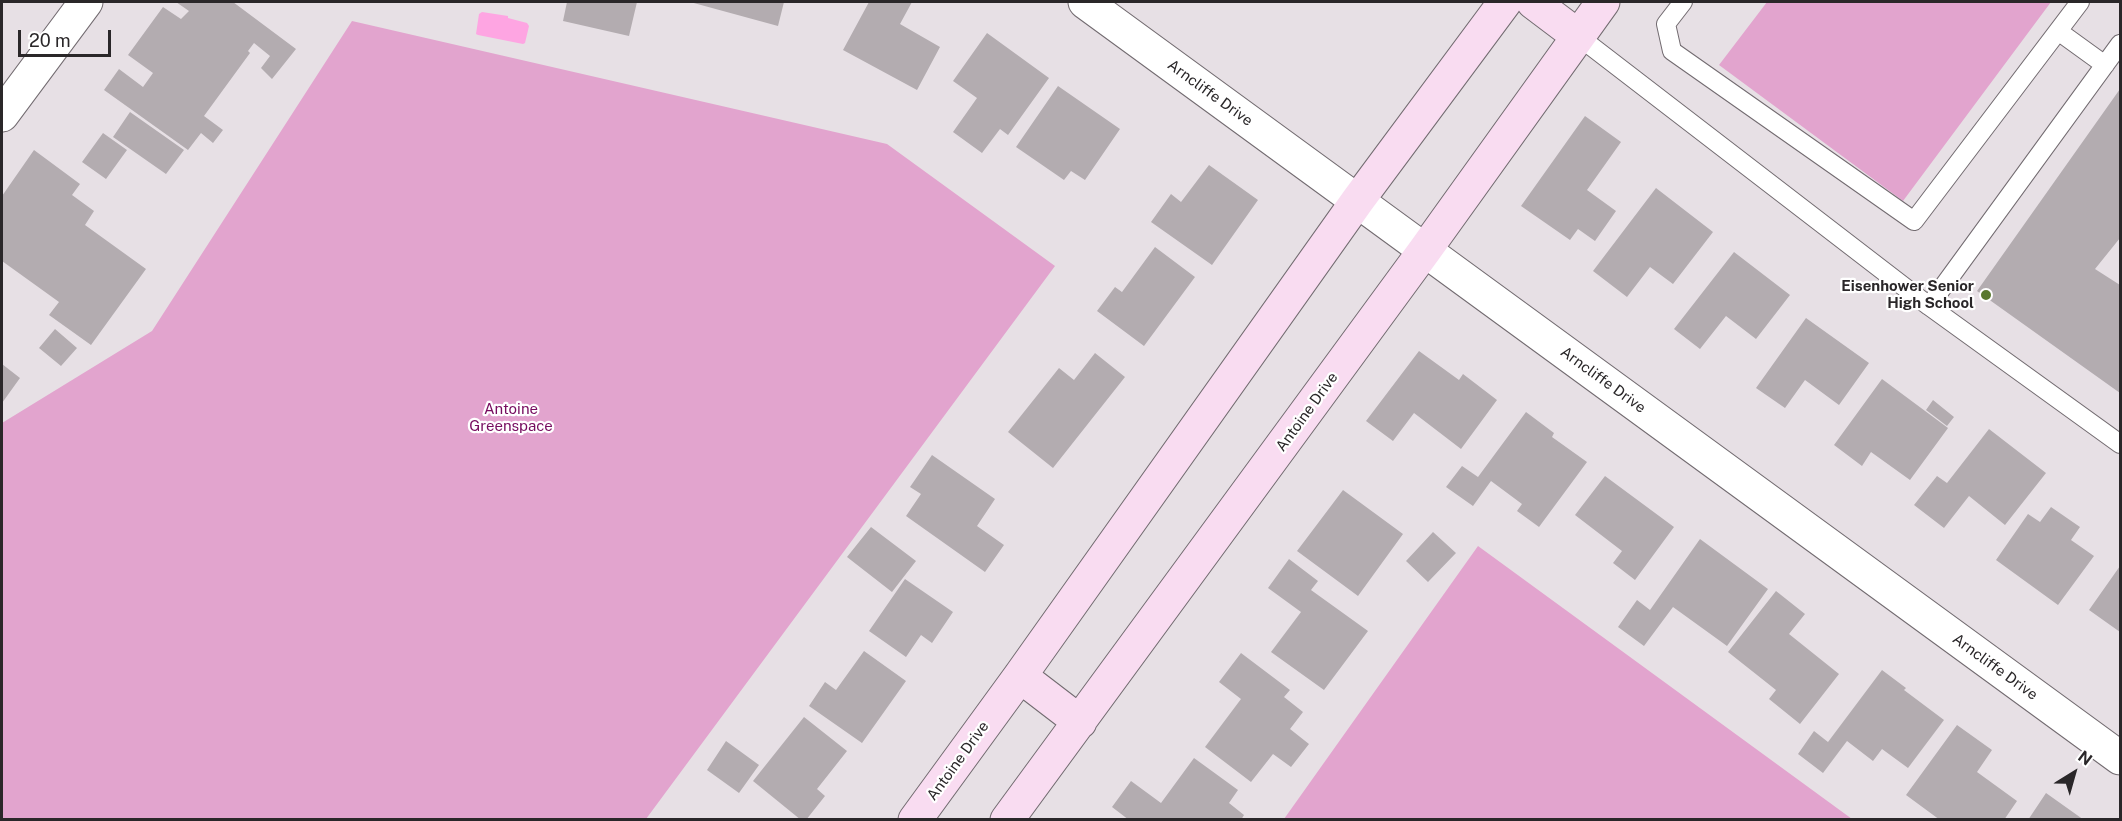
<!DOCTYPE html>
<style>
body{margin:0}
#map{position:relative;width:2122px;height:821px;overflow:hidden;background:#e7e0e5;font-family:"Public Sans",sans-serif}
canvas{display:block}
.frame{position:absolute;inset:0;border:3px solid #2a2729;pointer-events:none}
.north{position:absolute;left:2044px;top:743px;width:60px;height:60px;-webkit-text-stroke:4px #fff;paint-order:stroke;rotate:37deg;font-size:16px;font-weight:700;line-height:24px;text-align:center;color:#2a2729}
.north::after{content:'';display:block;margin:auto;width:21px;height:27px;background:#2a2729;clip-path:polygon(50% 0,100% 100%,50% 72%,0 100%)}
.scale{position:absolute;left:18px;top:30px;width:93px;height:27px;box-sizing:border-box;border:3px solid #2a2729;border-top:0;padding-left:8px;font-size:18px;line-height:21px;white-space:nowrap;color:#2a2729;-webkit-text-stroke:4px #fff;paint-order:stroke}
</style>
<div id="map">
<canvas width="2122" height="821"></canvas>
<div class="frame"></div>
<div class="north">N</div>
<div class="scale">20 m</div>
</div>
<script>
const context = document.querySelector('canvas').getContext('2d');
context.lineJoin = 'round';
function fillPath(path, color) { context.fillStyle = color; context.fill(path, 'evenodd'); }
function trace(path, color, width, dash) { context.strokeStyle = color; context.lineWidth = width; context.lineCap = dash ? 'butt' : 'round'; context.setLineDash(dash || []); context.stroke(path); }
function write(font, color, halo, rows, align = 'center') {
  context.font = font + ' "Public Sans",sans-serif'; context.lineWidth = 4.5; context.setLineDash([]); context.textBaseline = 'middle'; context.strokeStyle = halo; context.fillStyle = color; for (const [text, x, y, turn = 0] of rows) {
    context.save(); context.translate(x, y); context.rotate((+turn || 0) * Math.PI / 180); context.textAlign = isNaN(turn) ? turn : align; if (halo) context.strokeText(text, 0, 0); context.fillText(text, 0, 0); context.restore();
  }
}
fillPath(new Path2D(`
 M1767,2H2051L1903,201L1719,65Z
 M352,21L887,144L1055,266L646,819H2V423L152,331Z
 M1478,546L1852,819H1284Z`), '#e2a4ce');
fillPath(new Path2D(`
 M482,12L508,16V18L527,23L529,26L525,43L523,44L478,35L476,34L479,14Z`), '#fea5e2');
fillPath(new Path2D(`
 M176,2H233L296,49L272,79L261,68L270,56L254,43L248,51L250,53L204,116L223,130L213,143L201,133L188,150L104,90L119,69L143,87L153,73L128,55L163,7L181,19L189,11Z
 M567,2H637L629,36L563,21Z
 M690,2H784L778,26Z
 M869,2H912L900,24L940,47L917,90L843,50Z
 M987,33L1049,78L1008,135L1000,129L982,153L953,132L977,98L953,81Z
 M1058,86L1120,129L1085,180L1071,171L1064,180L1016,147Z
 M2120,89V238L2095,269L2120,285V393L1977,291Z
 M130,112L184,150L166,174L113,137Z
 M1585,116L1621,142L1587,190L1616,211L1595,241L1578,229L1570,240L1521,206Z
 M103,133L127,150L106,179L82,162Z
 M34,150L80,184L72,195L94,211L85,225L146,269L91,345L49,315L59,302L2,261V196Z
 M1209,165L1258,200L1212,265L1151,222L1171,194L1181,202Z
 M1656,188L1713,232L1673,284L1650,267L1627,297L1593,271Z
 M1155,247L1195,277L1144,346L1097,311L1115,287L1122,292Z
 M1734,252L1790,295L1756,339L1726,316L1700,349L1674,329Z
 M1806,318L1869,363L1839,405L1805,380L1785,408L1756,388Z
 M55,329L77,348L61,366L39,348Z
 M1419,351L1459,380L1463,374L1497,400L1461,449L1414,413L1393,441L1366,421Z
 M1095,353L1125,377L1053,468L1008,432L1059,368L1074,380Z
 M2,364L20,378L2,403Z
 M1882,379L1948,428L1910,480L1871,452L1862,466L1834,445Z
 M1933,400L1954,417L1947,426L1926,410Z
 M1526,412L1554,433L1552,437L1587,462L1539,527L1517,511L1522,504L1491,481L1473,506L1446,487L1462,466L1478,477Z
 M1989,429L2046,473L2005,525L1969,496L1944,528L1914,505L1937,476L1947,483Z
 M932,455L995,499L977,526L1004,545L985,572L906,516L921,494L910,487Z
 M1605,476L1674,527L1635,580L1613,563L1622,551L1575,515Z
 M1343,490L1403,534L1358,596L1297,551Z
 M2051,507L2080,527L2071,540L2094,556L2058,605L1996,560L2028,514L2040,522Z
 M871,527L916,561L892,592L847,557Z
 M1433,532L1456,553L1428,582L1406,561Z
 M1700,539L1768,589L1727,646L1673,607L1644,646L1618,627L1637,600L1650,610Z
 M1289,559L1318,581L1311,590L1368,631L1324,690L1271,652L1301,612L1268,588Z
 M2120,566V632L2089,610Z
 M905,579L953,612L932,643L921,635L906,657L869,631Z
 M1776,591L1805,614L1789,634L1839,674L1800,724L1769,699L1776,690L1728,652Z
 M864,651L906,681L862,743L809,706L825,682L836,690Z
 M1241,653L1290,690L1284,697L1303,712L1290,729L1309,744L1291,767L1273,754L1251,782L1205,747L1241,699L1219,682Z
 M1882,670L1906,688L1904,690L1944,720L1908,768L1882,749L1873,761L1847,741L1823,773L1798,754L1814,731L1828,742Z
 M804,717L847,751L817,789L825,796L806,820H801L753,781Z
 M1957,725L1992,750L1977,772L2017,801L2004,820H1940L1906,795Z
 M726,741L759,765L739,793L707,770Z
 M1194,758L1238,790L1229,803L1244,815L1241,820H1129L1112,807L1131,781L1161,803Z
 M2046,793L2084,820H2028Z`), '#b3acb0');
const lane = new Path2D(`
 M1683,2L1666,24L1672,51L1914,221L2080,2
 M2058,31L2105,65
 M1578,36L1929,306L2120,44
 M1929,306L2120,444`);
const street = new Path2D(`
 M1085,2L2120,758
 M2,115L86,2`);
const secondary = new Path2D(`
 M1533,2L1578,36
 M1020,676L1080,722
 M915,820L1020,676L1358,200L1505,2
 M1007,820L1425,250L1603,2`);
trace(lane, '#726b70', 20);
trace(street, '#726b70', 35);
trace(secondary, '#726b70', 35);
trace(lane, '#fff', 18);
trace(street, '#fff', 33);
trace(secondary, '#f9dcf1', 33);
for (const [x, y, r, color] of [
 [1986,295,6,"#59792f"]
]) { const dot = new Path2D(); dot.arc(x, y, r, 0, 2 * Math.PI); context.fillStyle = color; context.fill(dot); trace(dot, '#fff', 2); }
write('15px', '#2a2729', '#fff', [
 ["Arncliffe Drive",1210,93,36],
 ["Arncliffe Drive",1603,380,36],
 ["Antoine Drive",1307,412,-54],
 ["Arncliffe Drive",1995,667,36],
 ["Antoine Drive",958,761,-54]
]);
write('bold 15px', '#2a2729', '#fff', [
 ["Eisenhower Senior",1974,286],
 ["High School",1974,303]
], 'right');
write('15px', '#760c5f', '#fff', [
 ["Antoine",511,409],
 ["Greenspace",511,426]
]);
</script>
